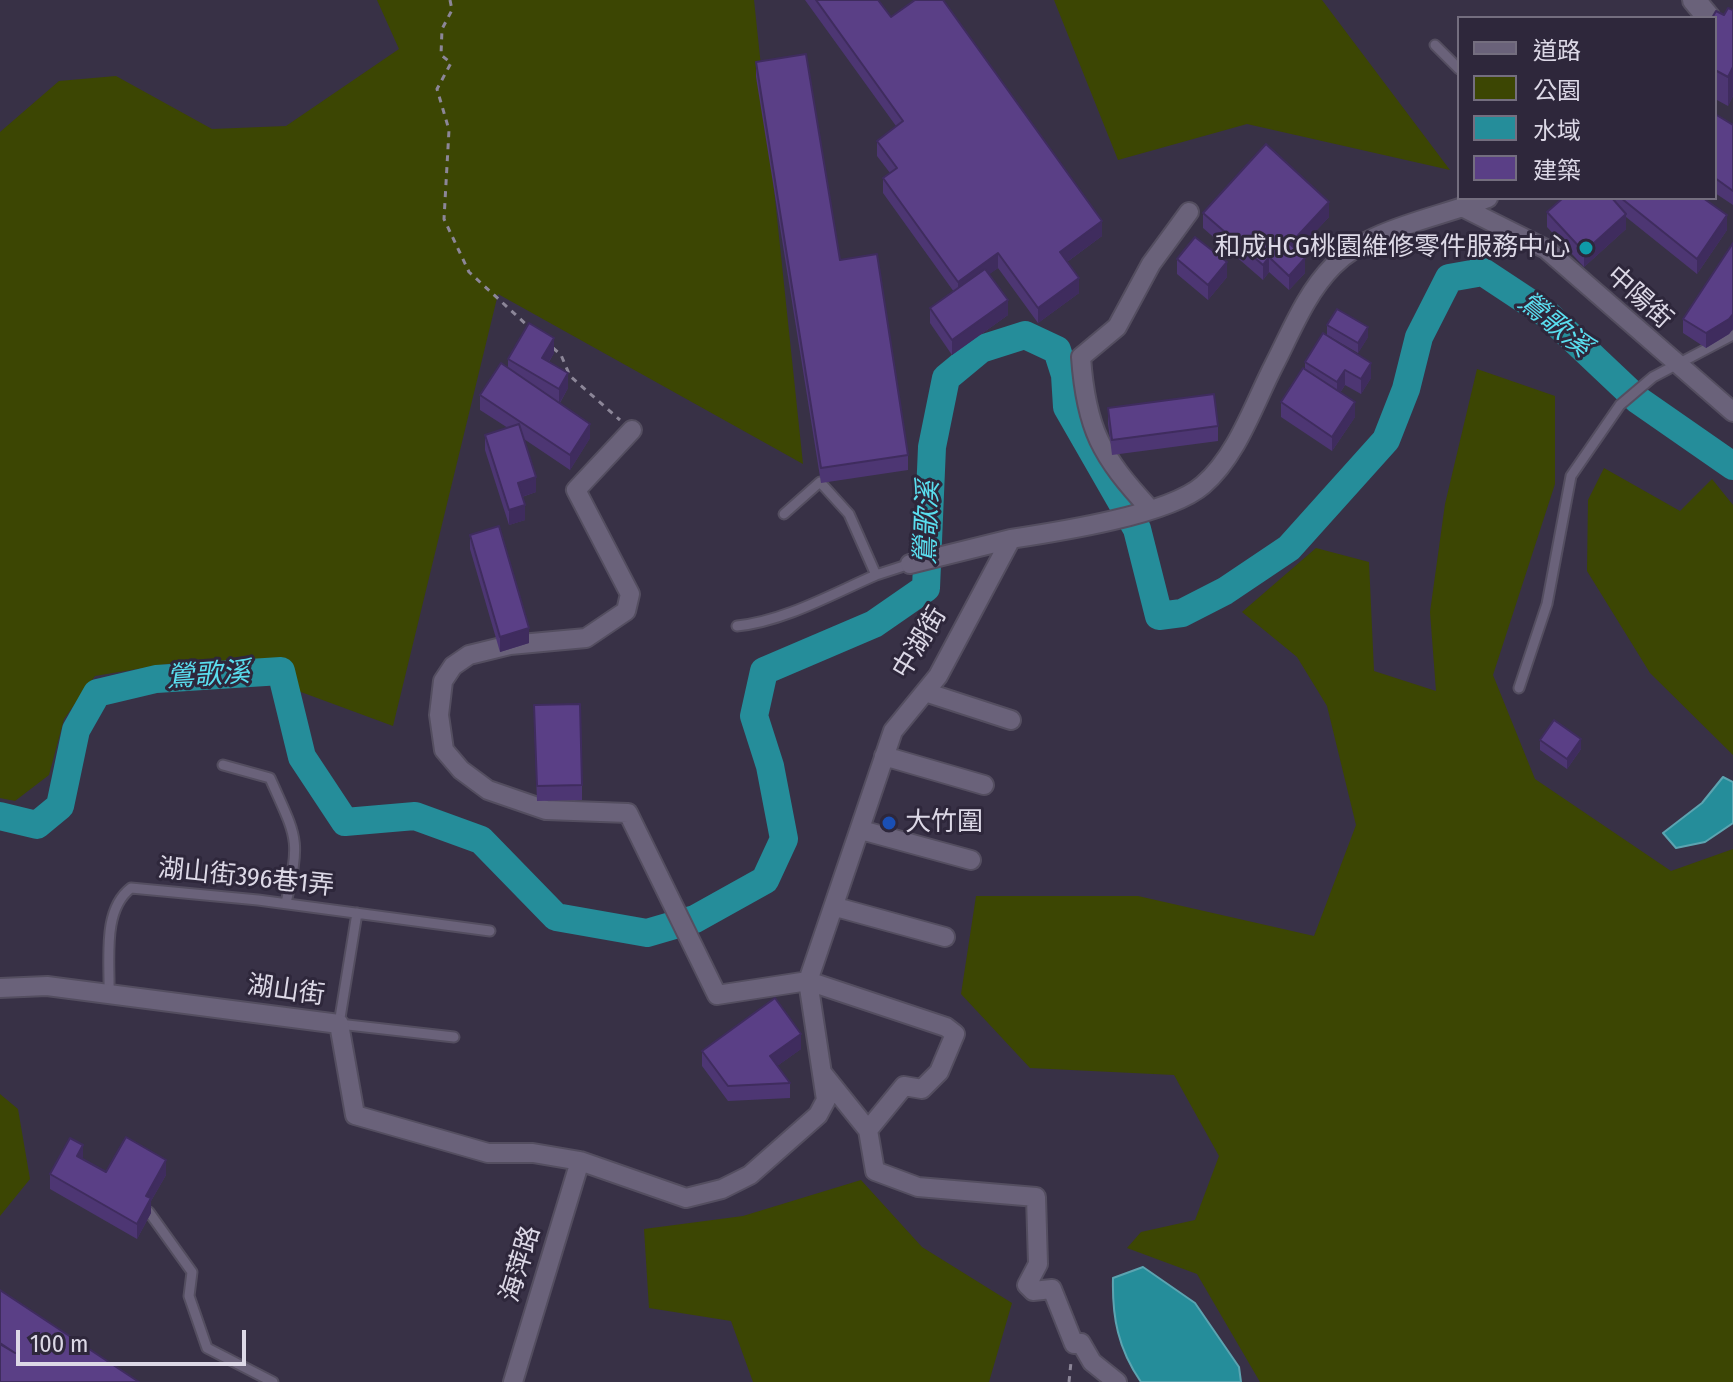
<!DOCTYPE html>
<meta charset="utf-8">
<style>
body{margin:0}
#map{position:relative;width:1733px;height:1382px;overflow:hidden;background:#383146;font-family:"Fira Sans Condensed","Noto Sans TC",sans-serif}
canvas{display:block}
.legend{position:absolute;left:1457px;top:16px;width:260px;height:184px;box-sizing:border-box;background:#2e273b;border:2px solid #746e7f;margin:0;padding:10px 14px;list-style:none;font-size:24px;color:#dcd8e6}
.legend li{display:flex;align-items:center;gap:16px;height:40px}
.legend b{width:40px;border:2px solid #746e7f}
.scale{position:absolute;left:16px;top:1330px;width:230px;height:36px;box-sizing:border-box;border:4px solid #dcd8e6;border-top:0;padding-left:10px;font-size:24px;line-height:28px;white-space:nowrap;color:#dcd8e6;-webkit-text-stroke:6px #2e273b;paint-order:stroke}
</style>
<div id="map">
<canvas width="1733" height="1382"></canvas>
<ul class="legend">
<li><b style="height:10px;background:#6a627a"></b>道路</li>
<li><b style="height:22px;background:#3c4603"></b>公園</li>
<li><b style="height:22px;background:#258d9a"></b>水域</li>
<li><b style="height:22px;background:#5a3f86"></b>建築</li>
</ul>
<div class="scale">100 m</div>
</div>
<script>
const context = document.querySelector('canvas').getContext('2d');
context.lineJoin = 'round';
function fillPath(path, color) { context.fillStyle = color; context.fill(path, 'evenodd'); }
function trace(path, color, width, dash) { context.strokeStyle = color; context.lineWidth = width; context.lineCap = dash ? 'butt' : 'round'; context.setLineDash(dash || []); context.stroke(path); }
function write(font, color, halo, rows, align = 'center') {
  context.font = font + ' "Fira Sans Condensed","Noto Sans TC",sans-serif'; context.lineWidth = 6; context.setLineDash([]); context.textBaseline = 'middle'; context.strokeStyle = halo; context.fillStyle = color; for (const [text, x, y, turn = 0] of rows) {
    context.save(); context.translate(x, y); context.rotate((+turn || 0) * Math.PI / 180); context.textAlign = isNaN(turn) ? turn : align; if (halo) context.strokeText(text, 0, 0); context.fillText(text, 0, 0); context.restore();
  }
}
fillPath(new Path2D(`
 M377,0H754L803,464L498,294L393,726L244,671L197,659L95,676L64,719L49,775L15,801L0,798V132L59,81L116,76L212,129L286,126L399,49Z
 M1054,0H1322L1450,170L1247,124L1118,160Z
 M1477,369L1555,396V484L1493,675L1535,779L1671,871L1733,849V1382H1260L1197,1274L1127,1248L1141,1232L1195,1220L1219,1156L1174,1075L1030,1068L961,994L976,896H1138L1314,936L1356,825L1327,706L1297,657L1242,612L1316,548L1369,562L1374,671L1436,691L1430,612L1445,504Z
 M1604,468L1680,511L1712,479L1733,505V755L1650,673L1587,571L1588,500Z
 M0,1094L18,1109L30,1179L0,1216Z
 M861,1180L922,1247L1012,1303L989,1382H753L731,1321L649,1308L644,1229L743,1216Z`), '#3c4603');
const water = new Path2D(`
 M1723,777L1733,782V823L1705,842L1676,848L1663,833L1702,803Z
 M1143,1267L1195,1303L1239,1367L1241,1382H1141C1118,1349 1112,1317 1113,1278Z`);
fillPath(water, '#258d9a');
trace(water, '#5ca4b1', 2);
trace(new Path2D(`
 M0,816L37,825L60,806L76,730L97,693L156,679L281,671L302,757L345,822L415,816L481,840L556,917L647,933L695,919L765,880L784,839L770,766L754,716L764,671L874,624L926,588L932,447L946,378L981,349L1025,335L1057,350L1065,375L1067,407L1137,529L1159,616L1182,613L1225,591L1289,548L1386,440L1406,389L1419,337L1449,278L1483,272L1548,315L1638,400L1733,466`), '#258d9a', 28);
const service = new Path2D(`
 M1435,45L1459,69
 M876,575L910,564
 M737,626C785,621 832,594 876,575L849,514L820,482L784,514
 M1519,688L1547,604L1571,476L1620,405L1653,377L1733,335
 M223,765L270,778C297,839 301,837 286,903
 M357,913L339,1024L454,1037
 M109,994C110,959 102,910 131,888L258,900L490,931
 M149,1212L192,1272L189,1296L207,1348L273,1382`);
const minor = new Path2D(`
 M1464,208L1546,249L1733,412
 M632,430L576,490L630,594L626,611L586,638L510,645L469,655L453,666L443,681L439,715L444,750L461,770L488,790L546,810L628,813L717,995L808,981L946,1027L955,1034L939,1072L922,1089L904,1086L868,1130
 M1150,509C1101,456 1086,429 1081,357L1117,327L1151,264L1189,212
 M910,564L1011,539
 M925,692L1011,720
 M884,756L984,785
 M861,830L971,860
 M836,907L945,937
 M0,988L47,986L339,1024L355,1115L488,1153H533L580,1161L686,1198L722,1189L750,1175L818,1115L826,1100L808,981L893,731L938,676L1011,539C1057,532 1169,515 1203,485C1237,456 1254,404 1274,365C1291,332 1306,293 1333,266C1371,227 1439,218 1488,198
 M823,1074L868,1130L875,1171L918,1187L1036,1197L1038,1264L1027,1285L1033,1291L1052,1289L1074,1344L1081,1343L1092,1362L1117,1382
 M513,1382L580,1161`);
const tertiary = new Path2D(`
 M1694,0L1709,18`);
trace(service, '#544e60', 13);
trace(minor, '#544e60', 22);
trace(tertiary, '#544e60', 26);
trace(new Path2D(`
 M450,0L452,10L442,29L441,55L451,63L437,89L449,130L444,219L469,272L529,327
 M553,348L561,355L570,376L620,420
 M1069,1382L1071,1362`), '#8c8698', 3, [6, 6]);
trace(service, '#6a627a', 9);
trace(minor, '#6a627a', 18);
trace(tertiary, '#6a627a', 22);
fillPath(new Path2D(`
 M805,0H878L891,17L1102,236L1067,262L1079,293L1038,323L998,268L989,274L1008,315L952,355L930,323V308L954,292L883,193V178L890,173L877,156V141L896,126Z
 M1733,10V96L1728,106L1715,99V18L1724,15Z
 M756,62L840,260L908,455V470L821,483L756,77Z
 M1715,114L1733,125V205L1715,193Z
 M1563,198H1703L1727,230L1697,274L1626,217V229L1584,267L1547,227V212Z
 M1203,213L1329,217L1297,251L1305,273L1289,290L1269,272L1263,280L1203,228Z
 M1733,243V329L1729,334L1706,348L1683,333V319Z
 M1177,259L1227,277L1208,300L1177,274Z
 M1327,325L1368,337L1358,353L1327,335Z
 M1323,333L1371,378L1361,394L1345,385L1340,393L1355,417L1332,451L1281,417V402L1305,369V362Z
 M554,353L549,362L568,388L560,403L590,438L570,470L524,439L536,492L522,497L525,520L509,525L485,450V435L508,428L480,410V395L508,368V359Z
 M1108,408L1218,426V441L1112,455L1108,423Z
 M470,535L529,643L500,652L470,549Z
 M534,720L582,785V800L537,801Z
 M1540,740L1581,749L1567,769L1540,750Z
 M801,1049L777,1066L790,1083V1098L728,1101L702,1066V1051Z
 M83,1159L106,1172L166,1175L151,1201V1213L137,1239L50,1189V1174Z`), '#4d3673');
fillPath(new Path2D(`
 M1733,67V96L1728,106V77Z
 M1329,202V217L1290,259V244Z
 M1626,214V229L1584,267V252Z
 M1727,215V230L1697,274V259Z
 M1102,221V236L1060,267V252Z
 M998,253V268L958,297V282Z
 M1269,257V272L1263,280V265Z
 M1305,258V273L1289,290V276Z
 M1227,262V277L1208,300V285Z
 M1079,278V293L1038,323V308Z
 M1008,300V315L952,355V340Z
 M1733,314V329L1729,334L1706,348V333Z
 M1368,327V337L1358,353V343Z
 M554,338V353L542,373V358Z
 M1371,363V378L1361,394V379Z
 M1345,370V385L1337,397V382Z
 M568,373V388L559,404V389Z
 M1355,402V417L1332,451V437Z
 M590,424V438L570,470V455Z
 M536,477V492L518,498V483Z
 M525,505V520L509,525V510Z
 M529,628V643L500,652V637Z
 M1581,739V749L1567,769V759Z
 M801,1034V1049L770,1071V1056Z
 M83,1145V1160L77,1156Z
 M166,1160V1175L151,1201V1213L137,1239V1224L146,1196Z`), '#3f2c5e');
const building = new Path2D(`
 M816,0H878L891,17L915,0H943L1102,221L1060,252L1079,278L1038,308L998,253L958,282L883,178L897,168L877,141L903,121Z
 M1728,8L1733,10V67L1728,77L1715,70V18H1712L1716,11L1724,15Z
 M806,54L840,260L877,254L908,455L821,468L756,62Z
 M1715,114L1733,125V191L1715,178Z
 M1266,144L1329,202L1290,244L1305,258L1289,276L1269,257L1263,265L1203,213Z
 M1563,198H1612L1626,214L1584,252L1547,212Z
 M1621,198H1703L1727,215L1697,259Z
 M1195,237L1227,262L1208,285L1177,259Z
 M1733,243V314L1729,319L1706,333L1683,319Z
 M985,269L1008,300L952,340L930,308Z
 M1337,309L1368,327L1358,343L1327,325Z
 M529,323L554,338L542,358L568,373L559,389L508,359Z
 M1323,333L1371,363L1361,379L1345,370L1337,382L1305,362Z
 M501,363L590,424L570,455L480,395Z
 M1303,368L1355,402L1332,437L1281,402Z
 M1214,394L1218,426L1112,440L1108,408Z
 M519,424L536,477L518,483L525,505L509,510L485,435Z
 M499,526L529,628L500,637L470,535Z
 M580,704L582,785L537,786L534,705Z
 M1554,720L1581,739L1567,759L1540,740Z
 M775,998L801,1034L770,1056L790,1083L728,1086L702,1051Z
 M126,1137L166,1160L146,1196L151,1198L137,1224L50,1174L70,1138L83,1145L77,1156L106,1172Z
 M0,1290L139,1382H0V1344L15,1353L0,1343Z`);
fillPath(building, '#5a3f86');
trace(building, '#3f2c5e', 2);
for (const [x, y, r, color] of [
 [1586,248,8,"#0f9aa8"],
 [889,823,8,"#1a4fb4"]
]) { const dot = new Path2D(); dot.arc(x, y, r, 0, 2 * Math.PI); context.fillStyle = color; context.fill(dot); trace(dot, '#2e273b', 3); }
write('26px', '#dcd8e6', '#2e273b', [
 ["和成HCG桃園維修零件服務中心",1570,248],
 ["大竹圍",905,823,"left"]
], 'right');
write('26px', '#dcd8e6', '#2e273b', [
 ["中陽街",1639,298,42],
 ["中湖街",920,643,-59],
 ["湖山街396巷1弄",246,878,6],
 ["湖山街",286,991,8],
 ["海萍路",521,1264,-73]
]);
write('italic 28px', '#5adeef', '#2e273b', [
 ["鶯歌溪",1554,325,39],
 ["鶯歌溪",928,523,-88],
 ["鶯歌溪",208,676,-4]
]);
</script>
